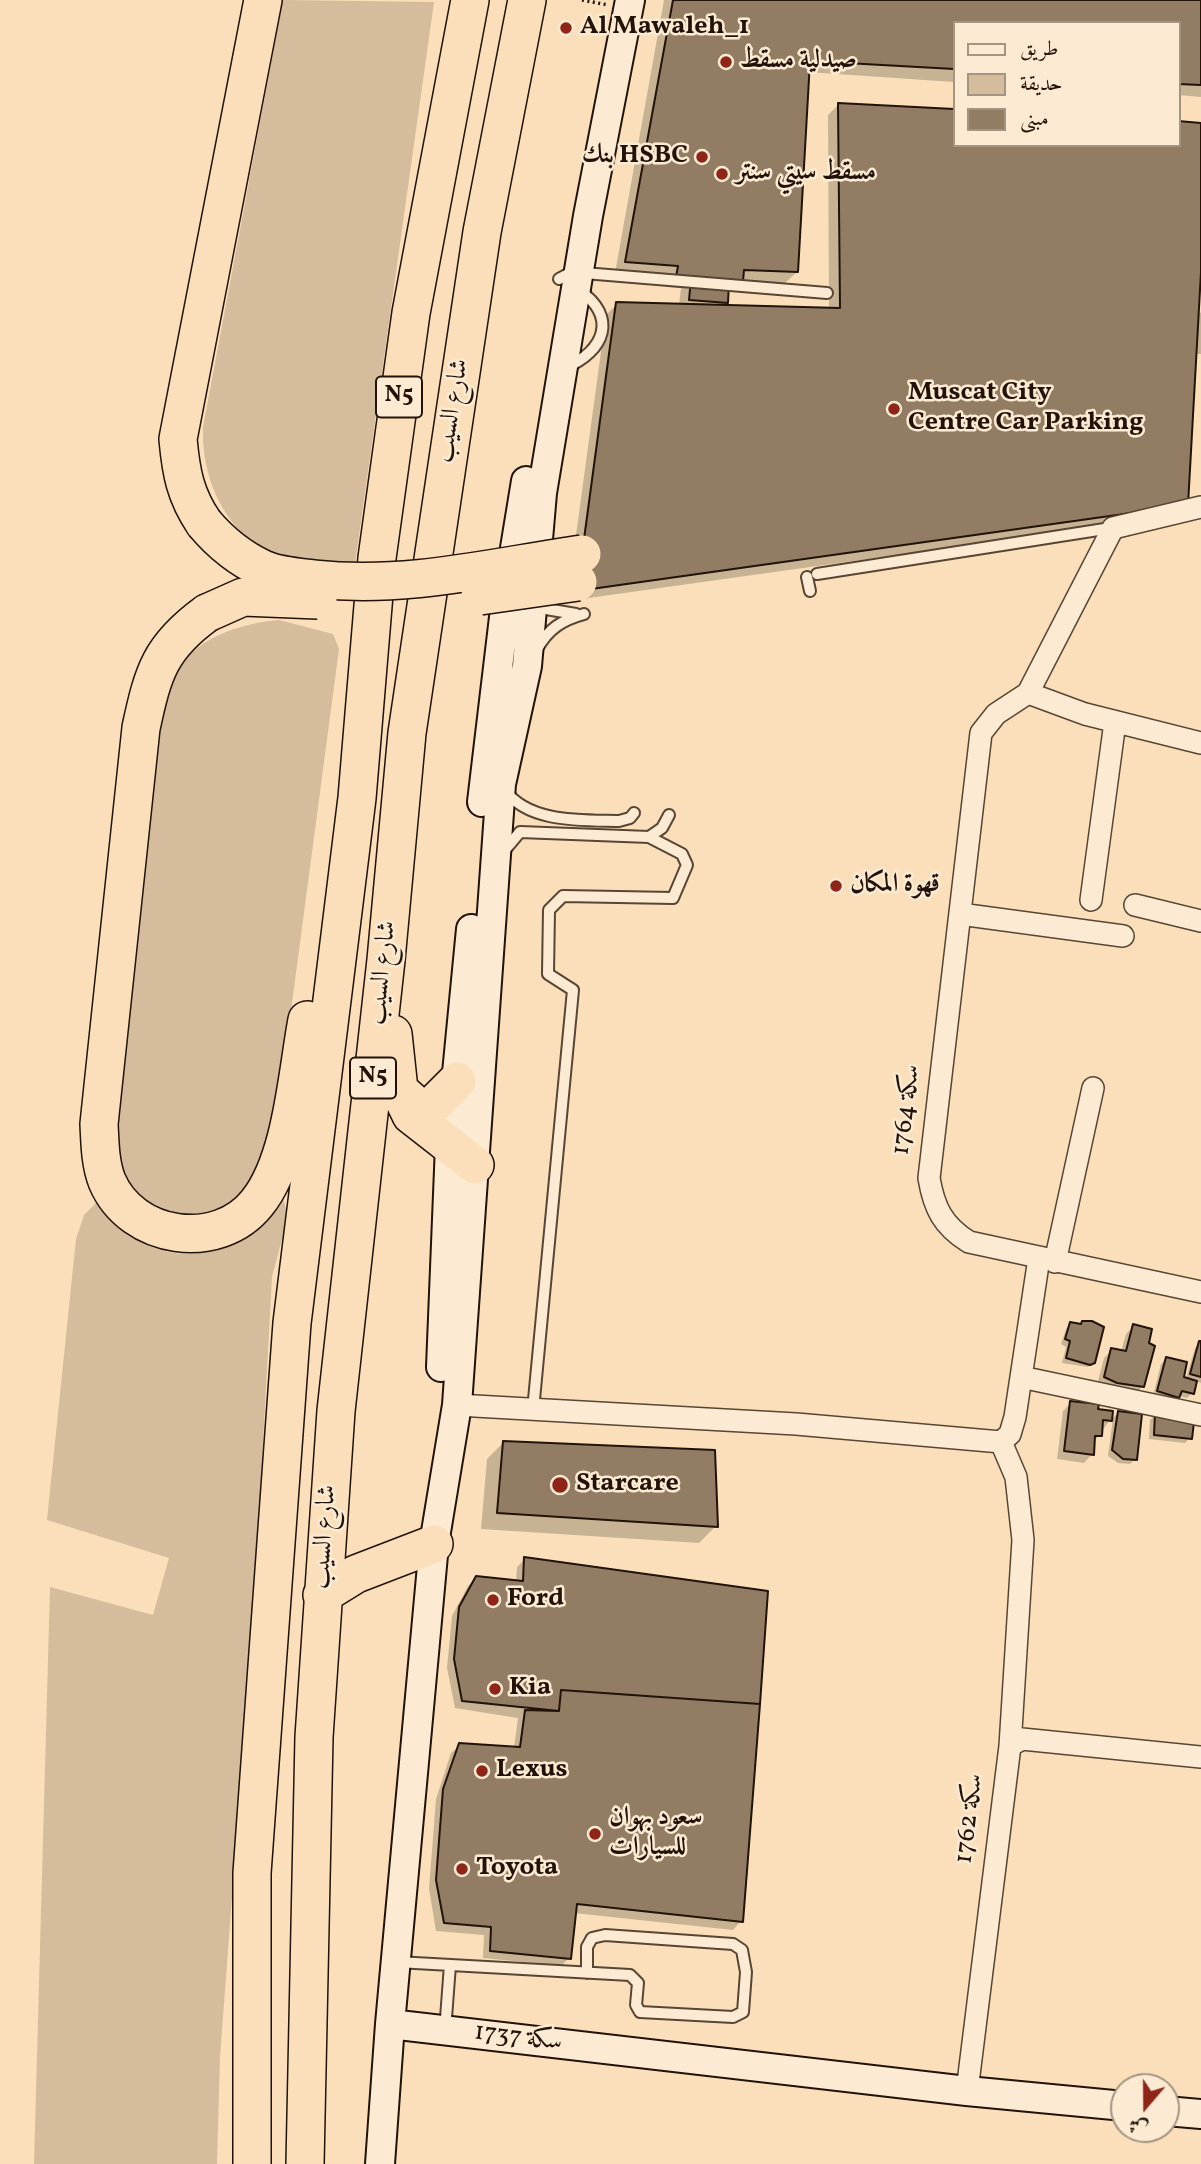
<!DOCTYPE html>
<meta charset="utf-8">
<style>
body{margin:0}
#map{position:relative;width:1201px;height:2164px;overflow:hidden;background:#fadfba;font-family:Vollkorn,Amiri,serif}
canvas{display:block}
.legend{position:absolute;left:953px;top:21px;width:228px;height:126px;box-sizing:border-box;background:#fcead2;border:2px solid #a59481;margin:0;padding:9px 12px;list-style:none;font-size:21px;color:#221207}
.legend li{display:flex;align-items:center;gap:14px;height:35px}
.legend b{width:35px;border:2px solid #a59481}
.north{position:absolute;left:1110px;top:2073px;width:70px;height:70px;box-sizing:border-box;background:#fcead2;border:2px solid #a59481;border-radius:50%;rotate:200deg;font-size:19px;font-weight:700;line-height:28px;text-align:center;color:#221207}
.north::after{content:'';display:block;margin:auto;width:24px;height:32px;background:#8f2418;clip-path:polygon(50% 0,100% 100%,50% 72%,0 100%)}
</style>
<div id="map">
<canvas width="1201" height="2164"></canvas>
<ul class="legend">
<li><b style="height:9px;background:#fcead2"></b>طريق</li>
<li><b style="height:19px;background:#d5bc9c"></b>حديقة</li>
<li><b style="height:19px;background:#927d64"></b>مبنى</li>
</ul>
<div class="north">ش</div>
</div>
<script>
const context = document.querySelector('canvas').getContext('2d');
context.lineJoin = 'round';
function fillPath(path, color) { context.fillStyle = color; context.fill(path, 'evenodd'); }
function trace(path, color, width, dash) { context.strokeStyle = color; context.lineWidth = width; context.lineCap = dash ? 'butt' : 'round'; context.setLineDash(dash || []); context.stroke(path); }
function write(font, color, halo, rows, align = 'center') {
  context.font = font + ' Vollkorn,Amiri,serif'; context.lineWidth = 5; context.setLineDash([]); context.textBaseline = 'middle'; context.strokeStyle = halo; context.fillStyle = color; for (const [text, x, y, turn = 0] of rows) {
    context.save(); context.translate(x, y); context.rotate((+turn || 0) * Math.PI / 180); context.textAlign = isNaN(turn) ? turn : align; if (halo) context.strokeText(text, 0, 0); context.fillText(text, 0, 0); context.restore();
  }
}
fillPath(new Path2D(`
 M283,0L434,2L354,571C324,568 292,565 265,550C222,527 201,474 203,427Z
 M279,620L333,634L339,649L277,1116L267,1158L237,1205L180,1225L135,1198L114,1153L154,722C162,704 168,683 179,667C200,636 244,623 279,620Z
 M283,1198L288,1216L272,1277L255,1591L220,2057L217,2164H34L50,1587L153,1615L169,1558L47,1520L76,1239L84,1215L99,1200C105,1208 110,1220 118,1226C175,1275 242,1256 283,1198Z`), '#d5bc9c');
fillPath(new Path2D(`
 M664,0H1201V97L1178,95V23H954V82L807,72L797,272L785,283L741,281L727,292L726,302L722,306L829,309L828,115L839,104L954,111V145H1178L1201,124V241L1197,316L1201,312V354H1195L1175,516L567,601L606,315L617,304L679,305L681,288L666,287L667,277L615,273Z
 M1071,1324L1080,1326L1093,1362L1088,1367L1062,1363L1066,1347L1061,1344L1066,1329Z
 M1134,1326L1143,1386L1135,1394L1097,1385L1104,1358L1112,1350L1121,1352L1126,1334Z
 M1201,1343V1383L1196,1381L1192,1393L1187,1398L1178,1396L1172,1402L1153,1396L1161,1364L1166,1359L1186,1379L1195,1348Z
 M1071,1403L1096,1410L1110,1420L1093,1443L1092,1454L1084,1463L1057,1459L1063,1411Z
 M1118,1413L1135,1459L1130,1464L1118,1463L1108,1456L1113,1418Z
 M1155,1415L1190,1438L1185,1443L1149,1439L1150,1420Z
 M504,1442L716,1526L699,1543L481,1529L487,1459Z
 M525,1559L741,1921L733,1930L574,1913L569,1958L561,1966L483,1958L484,1935L436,1931L429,1889L436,1799L451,1753L460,1745L514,1748L518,1718L455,1708L447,1668L452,1616L468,1586L476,1578L516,1582L517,1567Z`), '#0003');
const building = new Path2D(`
 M673,0H1201V85L1178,84V23H954V69L810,61L798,272L744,270L743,281H729L728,303L689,300L691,278L676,277L678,266L625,262Z
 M838,103L954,109V145H1178V121L1201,123V272L1188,505L577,591L616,302L840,308Z
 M1082,1321H1092L1104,1327L1095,1363L1090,1365L1066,1358L1070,1341L1065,1339L1070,1322L1081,1324Z
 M1133,1324L1152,1329L1149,1343L1155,1346L1144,1387L1117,1383L1104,1377L1111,1348L1126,1351Z
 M1199,1341H1201V1377L1190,1374Z
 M1166,1357L1187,1362L1184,1377L1197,1381L1194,1394L1182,1391L1179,1398L1157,1391Z
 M1070,1401L1099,1404L1098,1409L1113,1411L1112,1421L1103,1420L1102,1436H1095L1094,1455L1064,1451Z
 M1118,1411L1142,1414L1137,1460L1123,1459L1112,1450Z
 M1155,1413L1194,1422L1192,1439L1154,1435Z
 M503,1441L715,1450L718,1527L497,1513Z
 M524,1557L768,1591L760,1704L561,1690L559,1711L462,1701L454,1659L459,1607L476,1576L523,1581Z
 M561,1690L760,1704L743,1922L577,1904L571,1959L490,1951L491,1927L444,1923L436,1880L443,1789L459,1743L520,1747L525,1710L559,1711Z`);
fillPath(building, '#927d64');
trace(building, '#221207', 2);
const lane = new Path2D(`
 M559,279L572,272L827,293
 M565,368C605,351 618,317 579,290
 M817,574L1111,528
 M807,577L810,591
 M534,607L576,614
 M537,649C548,629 562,620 584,614
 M505,790C528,823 582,820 619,821L630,818L634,813
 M504,851L520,832L649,837L662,828L669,815
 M533,1410L573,990L548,974L549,910L563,896L673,898L687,865L682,854L649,837
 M397,1962L630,1975L638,1983L636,2005L640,2012L733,2017L743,2012L746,1972L742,1950L733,1944L605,1935L592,1938L587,1947V1973
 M446,2018L450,1965`);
const street = new Path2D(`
 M1028,693L1113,528L1201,507
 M1201,743L1085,714L1028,693L996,714L981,733L929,1178C934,1208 943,1226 969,1242L1201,1292
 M1091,900L1115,722
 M1135,905L1201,921
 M960,914L1123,936
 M1055,1262L1093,1088
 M1021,1377L1201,1415
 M457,1405L796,1424L1001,1442L1010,1434L1015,1417L1039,1258
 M1001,1442L1016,1477L1023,1540L1010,1746
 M967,2091L1010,1746L1022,1739L1201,1757`);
const secondary = new Path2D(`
 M630,0L588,216L542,493L527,666L501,784L457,1405L434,1544L390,2024L967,2091L1124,2106
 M482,802L505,609L526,481
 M441,1367L450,1145L471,929
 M1166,2111L1201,2114
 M380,2164L390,2024`);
const highway = new Path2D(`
 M204,523C185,495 181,472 178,439L263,0
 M207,613C160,647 153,672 141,728L99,1124C100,1143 100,1163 107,1181C132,1240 218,1252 257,1203C292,1160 297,1073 307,1020
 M393,1034L399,1090L411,1115L475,1165
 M399,1090L418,1107L430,1108L457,1081
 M322,1595L356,1574L434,1544
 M252,2164V1873L292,1323L357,798L377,558L411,313L470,0
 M305,2164L314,1737L336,1411L386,960L407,733L482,232L527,0`);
trace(lane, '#584534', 14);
trace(street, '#584534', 24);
trace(secondary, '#221207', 32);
trace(highway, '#221207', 40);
trace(new Path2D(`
 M582,0L608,5`), '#221207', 3.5, [2, 3.5]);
trace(lane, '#fcead2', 10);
trace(street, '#fcead2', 21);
trace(secondary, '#fcead2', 28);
trace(highway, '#fadfba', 37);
const highwayBridge = new Path2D(`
 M204,523C220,542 239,558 263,569C279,576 298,577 315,579C407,589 492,567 582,554
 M480,596L578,582
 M207,613L243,597L318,600`);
trace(highwayBridge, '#221207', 40, []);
trace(highwayBridge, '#fadfba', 37);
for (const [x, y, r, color] of [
 [566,28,7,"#8f2418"],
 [726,62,7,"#8f2418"],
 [702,157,7,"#8f2418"],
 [722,174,7,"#8f2418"],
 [894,409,7,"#8f2418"],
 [836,886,7,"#8f2418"],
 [560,1485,9,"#8f2418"],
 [493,1600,7,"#8f2418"],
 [495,1689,7,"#8f2418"],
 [482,1771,7,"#8f2418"],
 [595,1834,7,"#8f2418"],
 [462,1869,7,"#8f2418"]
]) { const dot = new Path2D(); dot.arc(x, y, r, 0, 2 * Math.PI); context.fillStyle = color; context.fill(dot); trace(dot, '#fcead2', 2.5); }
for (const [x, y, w] of [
 [399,397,46],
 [373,1078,46]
]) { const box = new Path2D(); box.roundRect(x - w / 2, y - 20.5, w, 41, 5); context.fillStyle = '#fcead2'; context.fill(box); trace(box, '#221207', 2); }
write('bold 24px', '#221207', null, [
 ["N5",399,397],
 ["N5",373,1078]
]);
write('bold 26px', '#221207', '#fcead2', [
 ["Al Mawaleh_1",580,28],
 ["صيدلية مسقط",740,62],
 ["بنك HSBC",688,157,"right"],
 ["مسقط سيتي سنتر",736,174],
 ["Muscat City",908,394],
 ["Centre Car Parking",908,424],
 ["قهوة المكان",850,886],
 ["Starcare",576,1485],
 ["Ford",507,1600],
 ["Kia",509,1689],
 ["Lexus",496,1771],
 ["سعود بهوان",609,1819],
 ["للسيارات",609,1849],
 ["Toyota",476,1869]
], 'left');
write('26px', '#221207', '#fcead2', [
 ["شارع السيب",454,411,-81],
 ["شارع السيب",384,973,-84],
 ["سكة 1764",908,1110,-83],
 ["شارع السيب",326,1537,-86],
 ["سكة 1762",971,1819,-83],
 ["سكة 1737",518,2039,7]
]);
</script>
